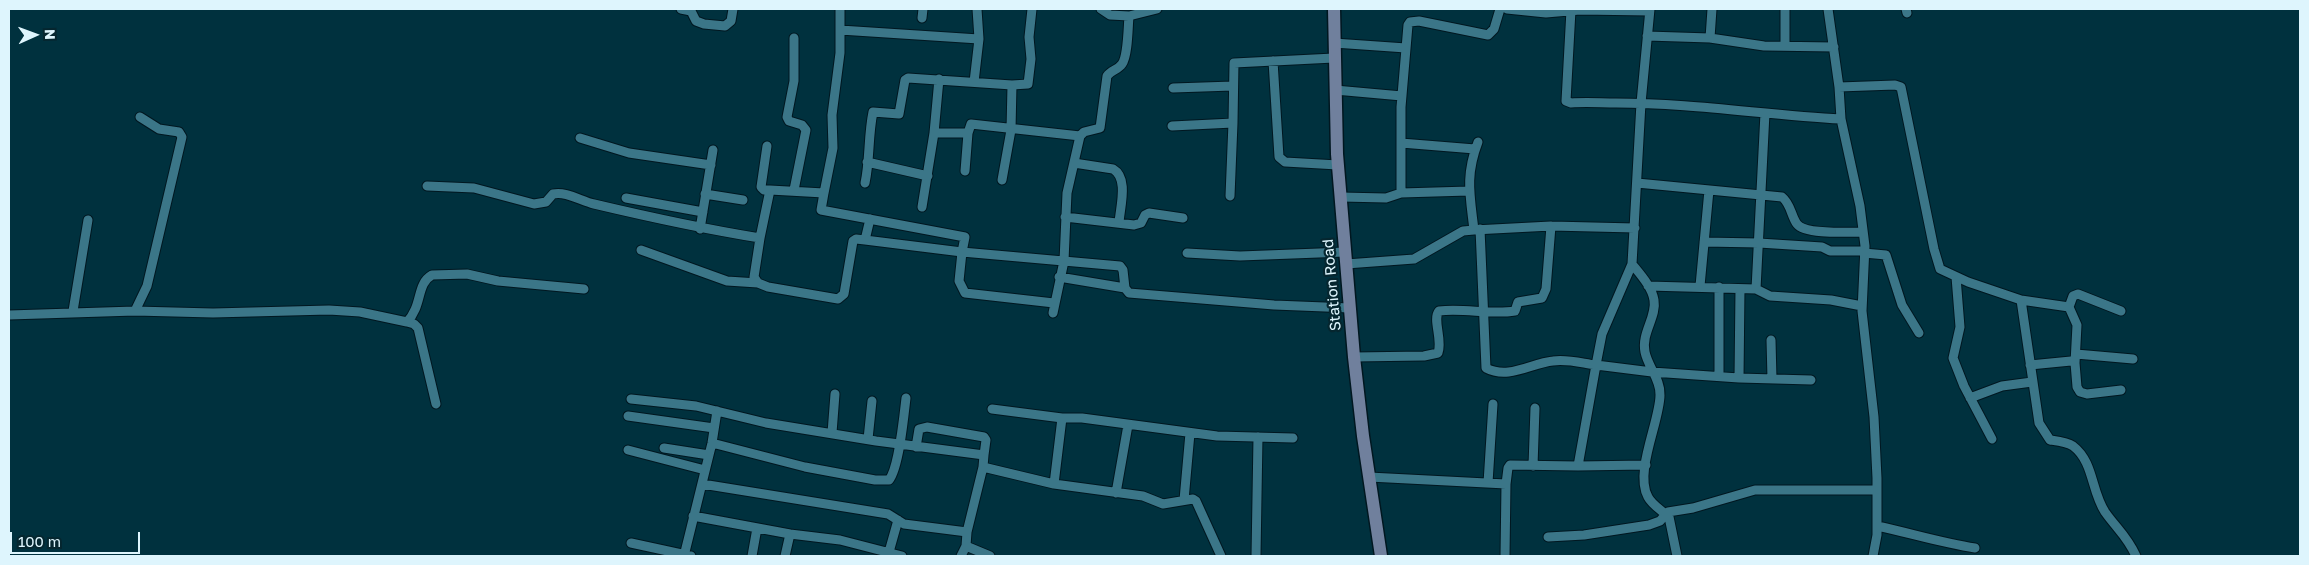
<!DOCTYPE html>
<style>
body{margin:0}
#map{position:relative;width:2309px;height:565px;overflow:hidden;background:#00313e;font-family:"Golos Text",sans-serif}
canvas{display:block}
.frame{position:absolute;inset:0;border:10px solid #def5fd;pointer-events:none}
.north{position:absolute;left:10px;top:10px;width:50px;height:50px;-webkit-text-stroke:4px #05262f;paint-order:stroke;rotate:88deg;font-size:14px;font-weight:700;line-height:20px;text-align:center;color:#def5fd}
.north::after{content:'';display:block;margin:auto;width:18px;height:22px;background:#def5fd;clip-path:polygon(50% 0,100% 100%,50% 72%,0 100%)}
.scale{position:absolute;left:10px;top:532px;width:130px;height:22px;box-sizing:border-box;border:2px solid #def5fd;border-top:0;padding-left:6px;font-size:15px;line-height:18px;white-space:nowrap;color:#def5fd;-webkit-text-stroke:4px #05262f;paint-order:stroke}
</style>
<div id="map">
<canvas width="2309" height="565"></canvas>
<div class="frame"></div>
<div class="north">N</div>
<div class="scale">100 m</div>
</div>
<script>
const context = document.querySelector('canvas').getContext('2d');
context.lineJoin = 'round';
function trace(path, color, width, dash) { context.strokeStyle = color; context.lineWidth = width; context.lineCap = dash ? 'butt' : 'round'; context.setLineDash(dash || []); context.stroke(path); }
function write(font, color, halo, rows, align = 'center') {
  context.font = font + ' "Golos Text",sans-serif'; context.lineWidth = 4.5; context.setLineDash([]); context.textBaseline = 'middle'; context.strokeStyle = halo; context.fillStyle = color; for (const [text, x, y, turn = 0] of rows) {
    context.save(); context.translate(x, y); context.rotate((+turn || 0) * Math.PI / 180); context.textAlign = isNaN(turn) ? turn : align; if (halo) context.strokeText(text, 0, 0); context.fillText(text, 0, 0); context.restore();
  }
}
const minor = new Path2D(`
 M681,9L691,11L696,21L704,24L725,26L731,21L733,9
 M1101,9L1110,15L1129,16
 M1507,9L1546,13L1580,10L1649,11
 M1650,9L1641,103L1632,264C1640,274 1652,287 1654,300C1657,317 1641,333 1645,352C1648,367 1661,380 1660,395C1660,421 1634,472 1648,497C1651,503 1658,508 1664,513L1668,512L1677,556
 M1828,9L1839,87L1895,85L1901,87L1934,249L1940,269L1968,282L2021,300L2039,423L2050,440C2057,441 2067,442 2073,446C2094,462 2091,491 2105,512C2117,529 2127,536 2136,556
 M1906,9L1907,13
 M1571,10L1566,101L1571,103C1586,102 1601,103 1616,103C1692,103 1766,115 1841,119
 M922,18L923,9
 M840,30L979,39
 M1647,36L1710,38L1764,46L1834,47
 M1710,38L1712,9
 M1334,43L1406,48
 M1785,46V9
 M1273,61L1279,157L1285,162L1338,165
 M974,82L979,39L977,9
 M1839,87L1841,119L1860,206L1865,246L1862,311L1874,417L1877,478V535L1873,556
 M1173,88L1233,86
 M1335,90L1402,96
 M140,117L159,129L179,132L182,137L147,286L135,311L213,313L329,310L360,312L407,322L414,324L418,328L436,404
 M1172,126L1233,123L1234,63L1334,58
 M934,133H968
 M580,138L629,153L711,165
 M1401,143L1475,149
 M767,146L761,187L764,190H770
 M867,162L928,176
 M1074,163L1113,169C1129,178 1120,207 1119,223
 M965,171L968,133L971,124L1080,136
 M1002,180L1011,130L1012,85
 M865,183C870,160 868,136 873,112L899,114L905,80L908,78L1012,85L1028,84L1031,59L1029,37L1032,9
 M1637,183L1782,197C1791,204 1791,216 1797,224C1805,235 1849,232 1863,232
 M427,186L474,188L534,204L546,202L553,194C566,191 581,201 594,204C649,217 704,229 760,238L770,190L824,193L821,210L965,237L962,252L1120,266L1123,270L1125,288
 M794,190L806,130L802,125L789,121L787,117L794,81V38
 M824,193L833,148L832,115L840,53V9
 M1401,193V107L1408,25L1410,22L1419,21L1488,35L1494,29L1500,9
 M705,194L743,200
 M1230,196L1233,123
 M1341,197L1386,198L1401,193L1469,191
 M626,198L703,212
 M922,207L934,133L939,79
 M1065,217L1134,225L1141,223L1145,215L1149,213L1183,218
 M700,229L713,150
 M1480,229L1486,368C1509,380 1531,363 1553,361C1568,359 1581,363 1596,365L1602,334L1632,264
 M1474,230C1470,195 1465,176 1478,142
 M760,238L754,277L758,283L768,287L838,299L844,294L853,241L856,239L865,240L870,219
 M865,240L962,252L959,281L965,293L1054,303
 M1704,242L1759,243L1822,247L1830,251H1864
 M641,250L727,281L758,283
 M1187,253L1240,256L1345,252
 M1864,253L1886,255L1902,305L1919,333
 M1346,264L1414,259L1463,231L1474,230L1551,226L1635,228
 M1059,277L1125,288L1129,293L1274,305L1350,308
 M1956,277L1960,327L1953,358L1964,386L1992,439
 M1648,286L1756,289L1770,296L1831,300L1862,306
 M1700,286L1709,190
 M1756,289L1765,113
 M2021,300L2069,307L2073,296L2078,294L2121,311
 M2069,307L2077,325L2075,363
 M73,311L88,220
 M1053,313L1064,261L1067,193L1080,136L1084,132L1100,128L1107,76C1111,70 1118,70 1122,64C1128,56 1128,27 1129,16L1157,9
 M9,315L135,311
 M407,322C423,305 416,284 432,275L467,274L498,281L584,289
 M1771,340L1772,379
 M2076,354L2133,359
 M1354,357L1424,356L1438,353C1443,340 1432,319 1439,311C1465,308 1490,315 1515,311L1518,302L1542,298L1546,289L1551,226
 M2030,365L2071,361L2075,363L2077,387L2080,392L2087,394L2121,390
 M1719,376V287
 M1739,378L1811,380
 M1970,398L2002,386L2032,382
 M631,399L696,406L766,423L876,441L984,455L983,467L1054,484L1143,496L1163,504L1193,499L1196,501L1221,556
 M992,409L1062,418
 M628,416L714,428
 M832,433L835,394
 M868,439L872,401
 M712,443L805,467L875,480H889C899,468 904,415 906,398
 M916,447L919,429L927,427L984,437L986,440L984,455
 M664,448L709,455
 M628,450L705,470
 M1646,465L1578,466L1596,365L1652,372L1739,378L1740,289
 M1533,466L1535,408
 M1369,477L1506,484L1505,556
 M1488,483L1493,404
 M702,484L888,514L904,524L967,532L966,546L961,556
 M1054,484L1062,418H1082L1217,436L1293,438
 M1506,484L1508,468L1510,465L1578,466
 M1116,493L1128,425
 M1184,500L1190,433
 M693,516L790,534
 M1877,526C1910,533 1942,543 1975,548
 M967,532L983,467
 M1548,537L1584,535L1649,525L1660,521L1668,512L1693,508L1755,490H1877
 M631,543L691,556
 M966,546L990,556
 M889,552L898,520
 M684,556L712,443L717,411
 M752,556L757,528
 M785,556L790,534L840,540L902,556
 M1256,556L1258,437`);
const secondary = new Path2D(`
 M1334,9L1337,154L1354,357L1363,436L1381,556`);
trace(minor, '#001720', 11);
trace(secondary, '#001720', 15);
trace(minor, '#3b7688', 9);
trace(secondary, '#70809d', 12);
write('15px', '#def5fd', '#05262f', [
 ["Station Road",1332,285,-95]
]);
</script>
